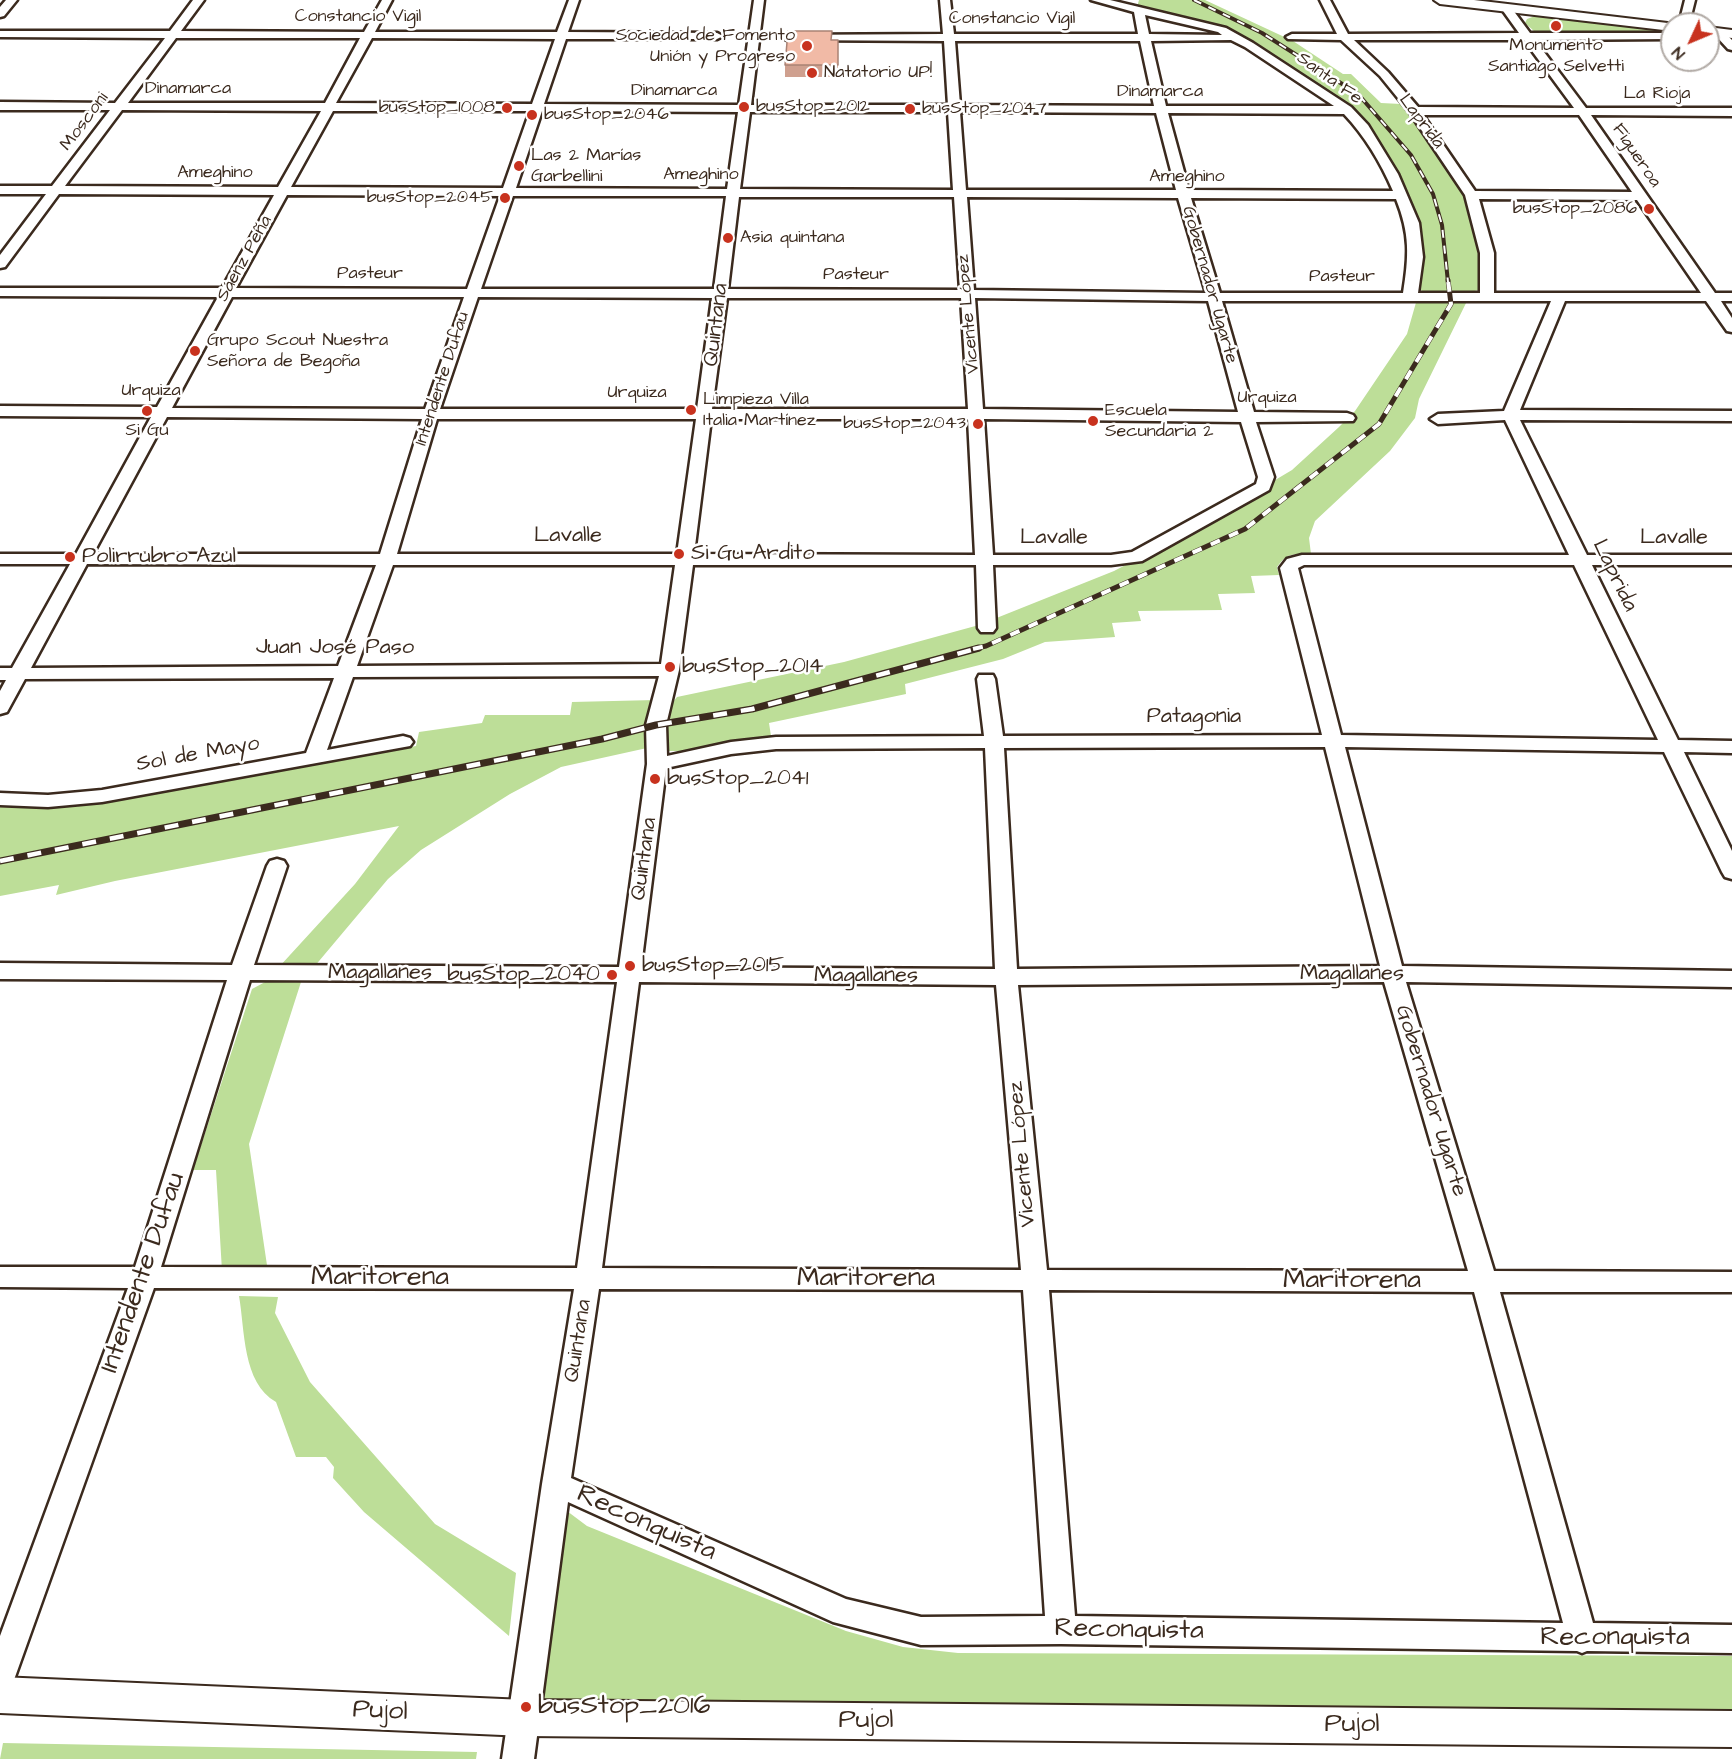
<!DOCTYPE html>
<meta charset="utf-8">
<style>
body{margin:0}
#map{position:relative;width:1732px;height:1759px;overflow:hidden;background:#fff;font-family:"Architects Daughter",sans-serif}
canvas{display:block}
.north{position:absolute;left:1660px;top:12px;width:60px;height:60px;box-sizing:border-box;background:#fff;border:2px solid #b1aaa5;border-radius:50%;rotate:226deg;font-size:16px;font-weight:700;line-height:24px;text-align:center;color:#3b2a1e}
.north::after{content:'';display:block;margin:auto;width:21px;height:27px;background:#c8321e;clip-path:polygon(50% 0,100% 100%,50% 72%,0 100%)}
</style>
<div id="map">
<canvas width="1732" height="1759"></canvas>
<div class="north">N</div>
</div>
<script>
const context = document.querySelector('canvas').getContext('2d');
context.lineJoin = 'round';
function fillPath(path, color) { context.fillStyle = color; context.fill(path, 'evenodd'); }
function trace(path, color, width, dash) { context.strokeStyle = color; context.lineWidth = width; context.lineCap = dash ? 'butt' : 'round'; context.setLineDash(dash || []); context.stroke(path); }
function write(font, color, halo, rows, align = 'center') {
  context.font = font + ' "Architects Daughter",sans-serif'; context.lineWidth = 5; context.setLineDash([]); context.textBaseline = 'middle'; context.strokeStyle = halo; context.fillStyle = color; for (const [text, x, y, turn = 0] of rows) {
    context.save(); context.translate(x, y); context.rotate((+turn || 0) * Math.PI / 180); context.textAlign = isNaN(turn) ? turn : align; if (halo) context.strokeText(text, 0, 0); context.fillText(text, 0, 0); context.restore();
  }
}
fillPath(new Path2D(`
 M1139,0H1205L1293,41L1343,74H1351L1381,103L1401,104L1464,189L1482,252V289C1469,294 1428,297 1417,288L1418,225L1366,127L1272,57L1228,29L1137,7Z
 M1535,16H1554L1672,30V34L1547,35L1535,32L1525,23L1527,19Z
 M1417,299H1468L1419,399L1415,418L1390,451L1315,521L1309,538L1311,554C1294,554 1287,552 1277,567L1279,575L1251,576L1255,593L1218,594L1222,610L1138,611L1141,621L1112,623L1115,637L1045,642L1003,659L905,684L906,694L769,723L771,736L684,751H666C662,731 663,713 677,697L844,662L979,625L1114,571L1181,536L1292,470L1339,427L1355,411L1407,334Z
 M655,700L647,748L561,767L510,794L421,850L388,879L314,967H279L355,884L399,826L115,881L56,895L59,885L0,896V803L48,804L416,746L419,732L482,723L485,715H570L572,702Z
 M267,981L301,982L249,1144L268,1272L222,1271L216,1170H193L252,989Z
 M239,1296L278,1297L275,1313L310,1382L435,1524L516,1573L509,1636L364,1512L333,1478L334,1467L326,1457H296L276,1402C242,1383 245,1329 239,1296Z
 M563,1508L587,1526L846,1631L903,1647L958,1653L1732,1656V1713L546,1705L537,1692Z
 M3,1743L477,1752L476,1759H0Z`), '#bdde98');
const minor = new Path2D(`
 M6,0H17L4,16L0,17V7Z
 M193,0H204L181,31L364,32L382,0H392L375,32H557L569,0H579L568,32L717,33L723,36L717,39H566L544,104L739,105L754,0H764L751,105H948L944,41L787,40L781,37L783,35L943,34L940,0H950L954,34H1138L1134,12L1091,0H1110L1226,28L1253,43L1351,107L1368,125L1398,174L1419,223L1423,257L1418,293H1480V253L1465,195L1410,113L1380,76L1341,40L1288,39L1286,37L1292,34H1337L1320,0H1330L1348,34L1519,33L1501,8L1506,5L1510,6L1530,33H1672V39L1535,40L1586,108H1732V116L1591,115L1715,293H1732V301H1721L1732,318V332L1727,331L1706,301H1565L1520,410L1732,411V421L1520,420L1587,555H1732V565H1592L1678,740L1732,741V753L1684,752L1732,851V879L1725,877L1722,872L1664,752L1345,747L1402,966L1732,971V987L1406,982L1494,1271L1732,1272V1292H1500L1593,1623L1732,1625V1653L1587,1651L1582,1653L1577,1651L1061,1644L921,1645L833,1622L568,1502L534,1759H502L542,1484L574,1289L154,1288L15,1677L11,1687L0,1691V1636L128,1288L0,1287V1267H135L227,980L0,979V963L232,965L267,866L270,861L277,859L284,861L287,866L254,965L619,967L647,764L646,725L659,676L353,677L327,750L403,736L410,738L413,742L410,746L102,802L48,807L0,805V793L48,795L102,790L306,753L334,678L25,679L7,712L0,714V691L6,680H0V668H12L70,564H0V554H76L151,417L0,416V406L157,407L218,297L0,296V288H222L274,195L59,194L5,267L0,268V255L46,194H0V186H52L110,110H0V102L115,103L165,38L0,37V31H170ZM1145,15L1218,32L1222,35L1149,34ZM176,38H360L325,103H128ZM372,38L555,39L532,104L336,103ZM1231,40L1245,47L1334,106H1166L1151,41ZM1354,40H1524L1574,108L1418,107L1388,72ZM955,41H1140L1154,106L960,105ZM122,110L321,111L278,187L65,186ZM333,111H530L503,188L291,187ZM542,111L738,112L727,189L516,188ZM750,112H948L953,190L740,189ZM960,112L1156,113L1176,190H966ZM1168,113L1344,114C1365,136 1381,163 1393,191L1189,190ZM1423,115H1579L1632,192L1475,191ZM287,195L500,196L467,289L236,288ZM513,196H726L714,289H481ZM739,197H954L960,290L728,289ZM967,197L1178,198L1206,293L974,290ZM1191,198L1396,199C1410,234 1409,256 1403,293H1220ZM1479,199L1637,200L1701,293H1494V253ZM232,297H464L425,409L172,408ZM478,297L712,298L697,409H440ZM727,298H961L968,409H712ZM975,298L1208,301L1238,412L983,409ZM1222,301H1551L1504,411L1438,414L1430,419L1438,424L1505,420L1569,555H1302L1287,559L1280,568L1322,735L1003,736L995,679L993,675H979L977,679L984,736L776,737L731,742L667,756L666,725L679,670L693,565H976L978,628L981,632H993L996,628L993,565H1111L1142,561L1269,490L1274,477L1256,422L1353,421L1355,418L1353,415L1347,413L1254,412ZM167,417L422,419L380,554H93ZM437,419H696L677,554H397ZM711,419H968L975,555L694,554ZM984,419L1241,422L1258,477L1256,484L1132,552L1111,555H993ZM87,564L376,565L338,666L31,668ZM393,565H675L661,664L357,666ZM1304,565H1574L1658,740L1341,735L1298,568ZM1325,747L1380,966L1017,969L1004,748ZM985,748L995,969L641,967L666,768L731,754L776,749ZM250,980L617,982L577,1268L161,1267ZM639,982L996,985L1021,1270L602,1268ZM1384,982L1468,1271L1047,1270L1018,985ZM599,1289L1023,1290L1045,1616L921,1617L846,1599L571,1478ZM1049,1290L1474,1292L1563,1623L1075,1616Z
 M1685,0H1695L1689,24H1679Z
 M1708,30L1723,31L1732,40V50L1728,49L1716,36H1708Z`);
const major = new Path2D(`
 M1434,0H1474L1676,24H1672V31L1440,4Z
 M1708,27L1732,30V38L1708,35Z
 M0,1677L525,1700L1732,1711V1747L525,1736L0,1713Z`);
trace(minor, '#3b2a1e', 5);
trace(major, '#3b2a1e', 4);
fillPath(minor, '#fff');
fillPath(major, '#fff');
const railFar2 = new Path2D(`
 M1194,0L1262,33L1358,94L1411,155L1433,194L1442,225L1448,282`);
const railFar1 = new Path2D(`
 M973,649L986,646L1245,529L1379,424L1451,304L1448,280`);
const rail = new Path2D(`
 M0,861L602,739L656,725L752,709L979,648`);
trace(railFar2, '#3b2a1e', 4);
trace(railFar1, '#3b2a1e', 5);
trace(rail, '#3b2a1e', 7);
trace(railFar2, '#fff', 2, [8]);
trace(railFar1, '#fff', 4, [10]);
trace(rail, '#fff', 4.5, [14]);
fillPath(new Path2D(`
 M832,40H838V77H785V65Z`), '#cfa08f');
const building = new Path2D(`
 M788,31H832L831,40H838V65H785Z`);
fillPath(building, '#f1baa6');
trace(building, '#a98274', 1.5);
for (const [x, y, r, color] of [
 [1556,26,6,"#c8321e"],
 [807,46,6,"#c8321e"],
 [812,73,6,"#c8321e"],
 [744,107,6,"#c8321e"],
 [507,108,6,"#c8321e"],
 [910,109,6,"#c8321e"],
 [532,115,6,"#c8321e"],
 [519,166,6,"#c8321e"],
 [505,198,6,"#c8321e"],
 [1649,209,6,"#c8321e"],
 [728,238,6,"#c8321e"],
 [195,351,6,"#c8321e"],
 [691,410,6,"#c8321e"],
 [147,411,6,"#c8321e"],
 [1093,421,6,"#c8321e"],
 [978,424,6,"#c8321e"],
 [679,554,6,"#c8321e"],
 [70,557,6,"#c8321e"],
 [670,667,6,"#c8321e"],
 [655,779,6,"#c8321e"],
 [630,966,6,"#c8321e"],
 [612,975,6,"#c8321e"],
 [526,1707,6,"#c8321e"]
]) { const dot = new Path2D(); dot.arc(x, y, r, 0, 2 * Math.PI); context.fillStyle = color; context.fill(dot); trace(dot, '#fff', 2); }
write('18px', '#3b2a1e', '#fff', [
 ["Constancio Vigil",358,17],
 ["Constancio Vigil",1012,19],
 ["Santa Fe",1329,79,36],
 ["Dinamarca",188,89],
 ["Dinamarca",674,91],
 ["Dinamarca",1160,92],
 ["La Rioja",1657,94],
 ["Mosconi",85,122,-53],
 ["Laprida",1421,122,53],
 ["Figueroa",1636,156,56],
 ["Ameghino",215,173],
 ["Ameghino",701,175],
 ["Ameghino",1187,177],
 ["Sáenz Peña",245,259,-61],
 ["Pasteur",370,274],
 ["Pasteur",856,275],
 ["Pasteur",1342,277],
 ["Gobernador Ugarte",1209,285,74],
 ["Vicente López",969,314,-95],
 ["Intendente Dufau",443,379,-72],
 ["Urquiza",151,391],
 ["Urquiza",637,393],
 ["Urquiza",1267,398]
]);
write('18px', '#3b2a1e', '#fff', [
 ["Sociedad de Fomento",795,36,"right"],
 ["Unión y Progreso",795,57,"right"],
 ["Monumento",1556,46,"center"],
 ["Santiago Selvetti",1556,67,"center"],
 ["Natatorio UP!",824,73],
 ["busStop_2012",756,107],
 ["busStop_1008",495,108,"right"],
 ["busStop_2047",922,109],
 ["busStop_2046",544,115],
 ["Las 2 Marías",531,156],
 ["Garbellini",531,177],
 ["busStop_2045",493,198,"right"],
 ["busStop_2086",1637,209,"right"],
 ["Asia quintana",740,238],
 ["Grupo Scout Nuestra",207,341],
 ["Señora de Begoña",207,362],
 ["Limpieza Villa",703,400],
 ["Italia Martínez",703,421],
 ["Escuela",1105,411],
 ["Secundaria 2",1105,432],
 ["busStop_2043",966,424,"right"],
 ["Si Gu",147,431,"center"]
], 'left');
write('22px', '#3b2a1e', '#fff', [
 ["Quintana",717,325,-83],
 ["Lavalle",568,536],
 ["Lavalle",1054,538],
 ["Lavalle",1674,538],
 ["Laprida",1614,576,64],
 ["Juan José Paso",335,648],
 ["Patagonia",1194,717],
 ["Sol de Mayo",198,755,-10],
 ["Quintana",645,859,-82],
 ["Magallanes",380,973],
 ["Magallanes",1352,974],
 ["Magallanes",866,976],
 ["Gobernador Ugarte",1430,1101,73],
 ["Vicente López",1023,1154,-95],
 ["Quintana",579,1341,-81]
]);
write('22px', '#3b2a1e', '#fff', [
 ["Si Gu Ardito",691,554],
 ["Polirrubro Azul",82,557],
 ["busStop_2014",682,667],
 ["busStop_2041",667,779],
 ["busStop_2015",642,966],
 ["busStop_2040",600,975,"right"]
], 'left');
write('27px', '#3b2a1e', '#fff', [
 ["Intendente Dufau",144,1273,-71],
 ["Maritorena",380,1278],
 ["Maritorena",866,1279],
 ["Maritorena",1352,1281],
 ["Reconquista",646,1524,24],
 ["Reconquista",1129,1631,1],
 ["Reconquista",1615,1638],
 ["Pujol",380,1712,3],
 ["Pujol",866,1721],
 ["Pujol",1352,1725]
]);
write('27px', '#3b2a1e', '#fff', [
 ["busStop_2016",538,1707]
], 'left');
</script>
